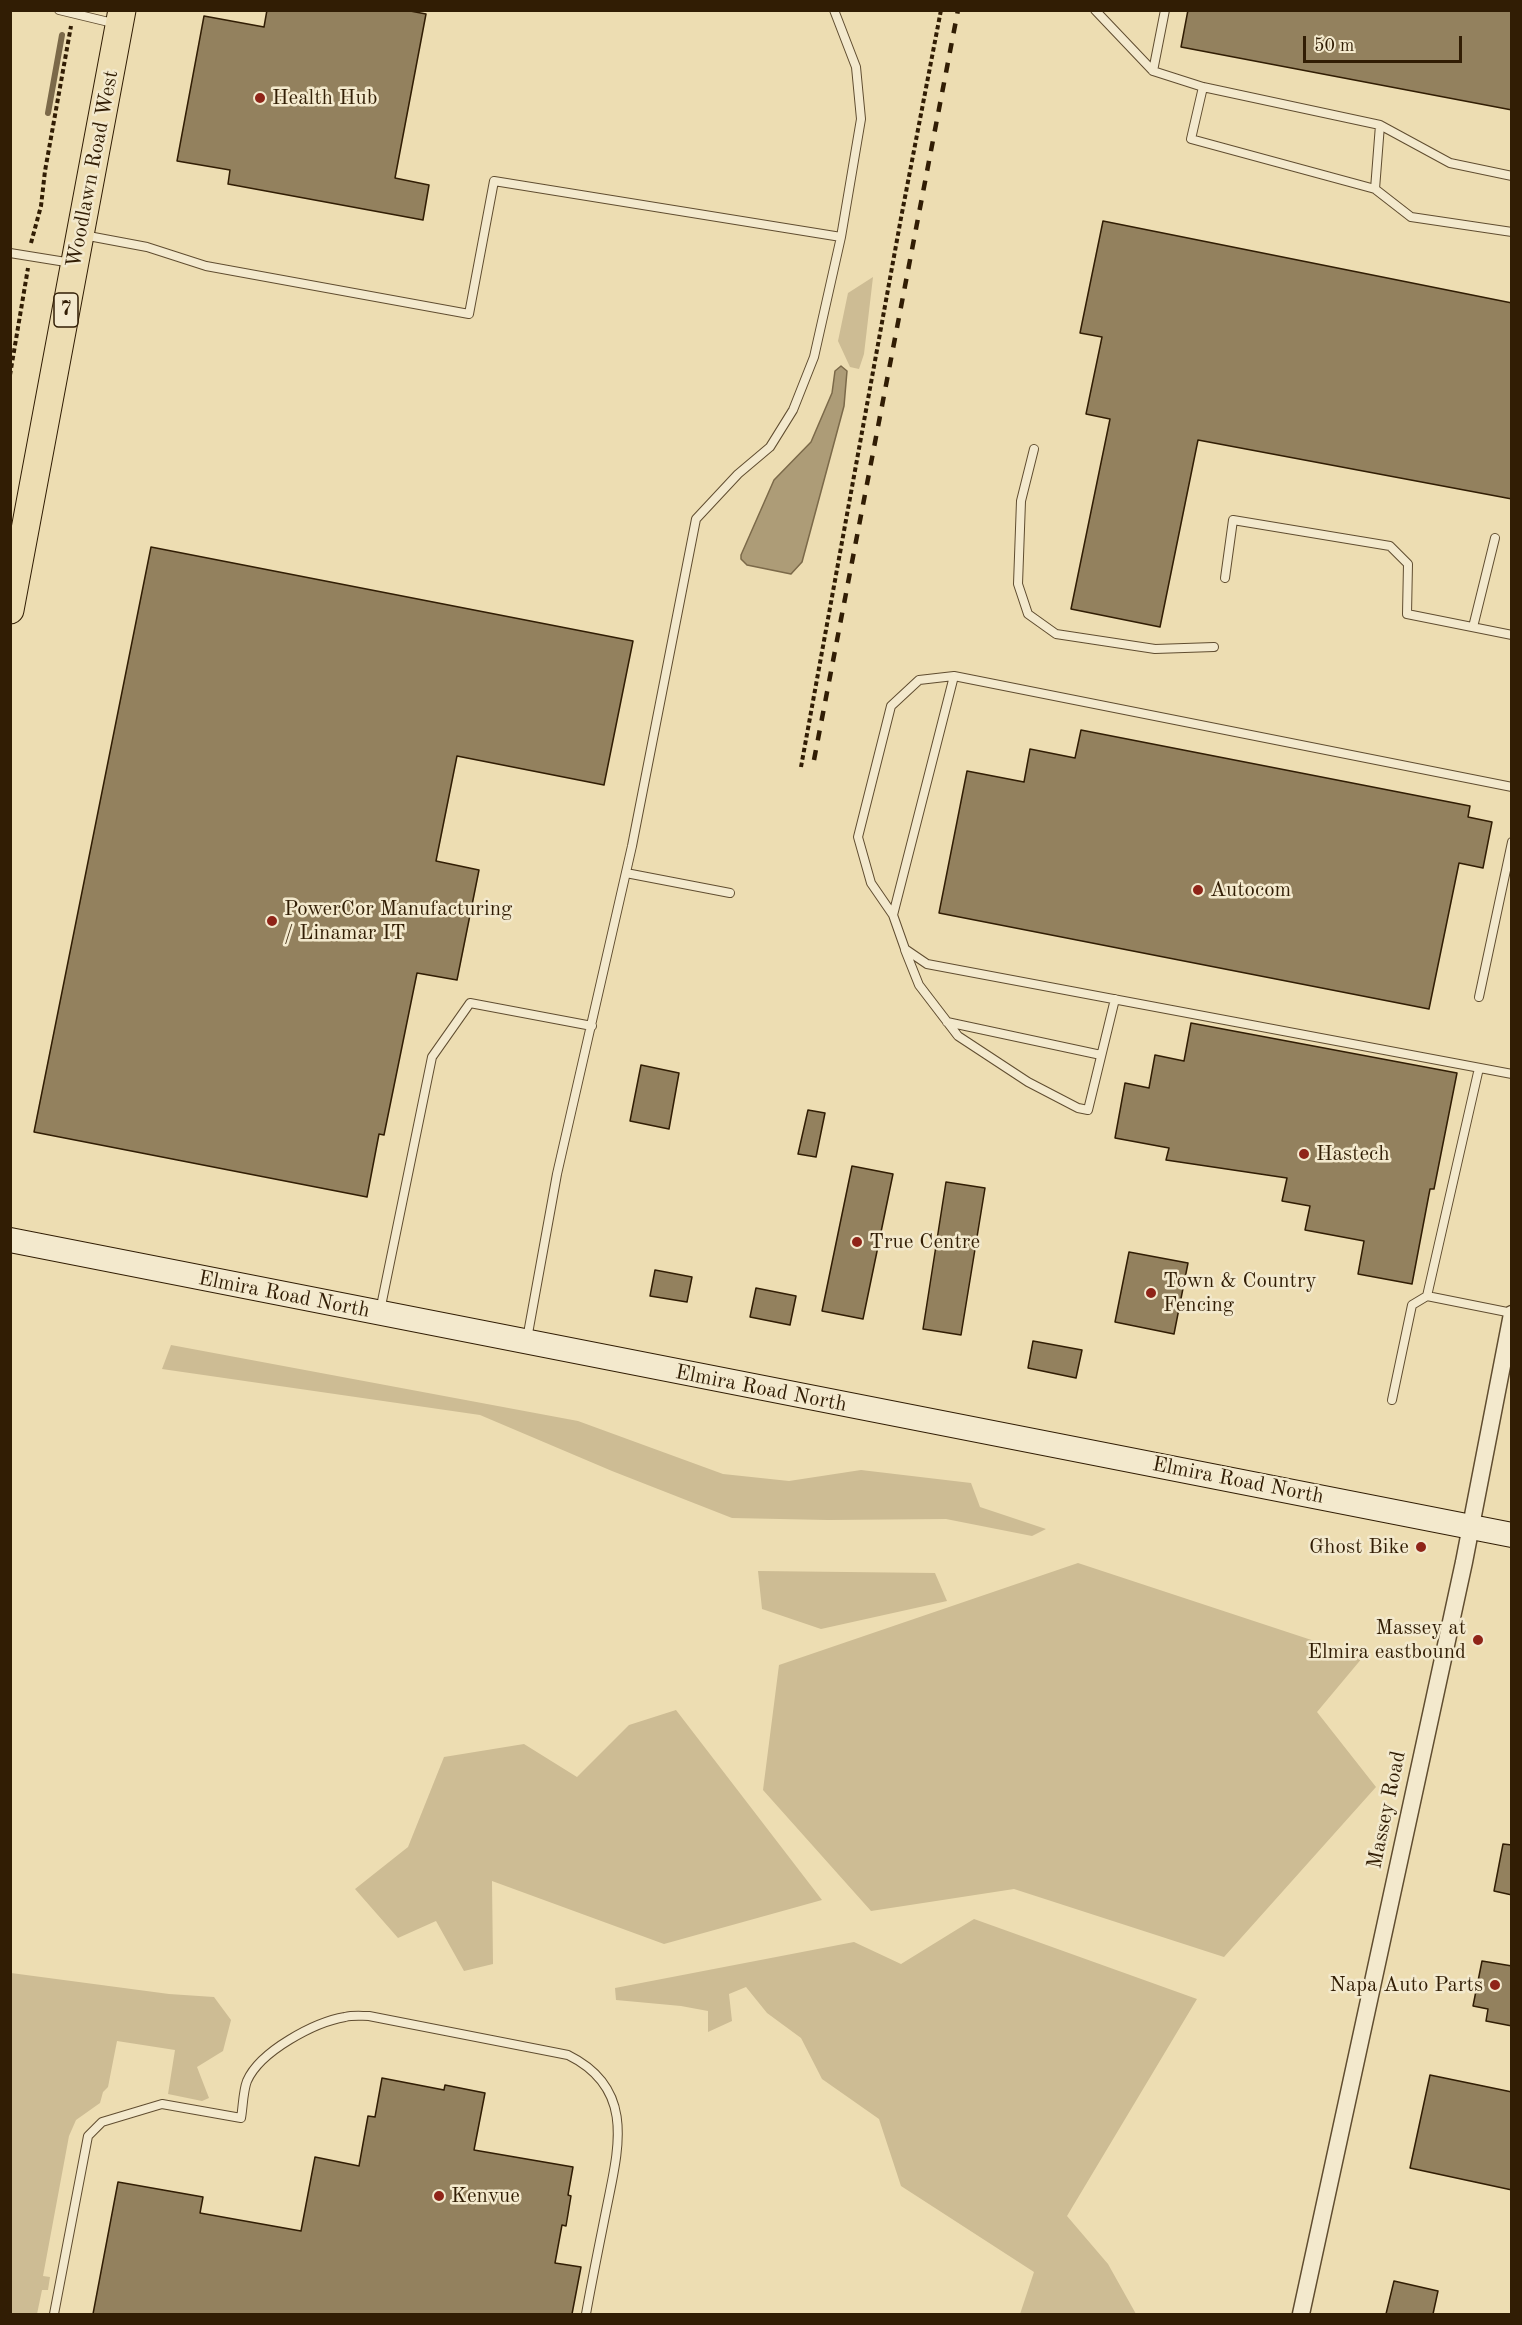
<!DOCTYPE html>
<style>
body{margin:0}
#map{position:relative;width:1522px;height:2325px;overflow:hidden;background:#edddb2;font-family:"Old Standard TT",serif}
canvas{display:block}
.frame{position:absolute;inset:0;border:12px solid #311d04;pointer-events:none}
.scale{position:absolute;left:1303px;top:36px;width:159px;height:27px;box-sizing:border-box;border:3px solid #311d04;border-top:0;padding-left:8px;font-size:18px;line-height:21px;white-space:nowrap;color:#311d04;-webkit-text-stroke:4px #f3e9cd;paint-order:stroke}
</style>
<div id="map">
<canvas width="1522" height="2325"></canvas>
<div class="frame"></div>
<div class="scale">50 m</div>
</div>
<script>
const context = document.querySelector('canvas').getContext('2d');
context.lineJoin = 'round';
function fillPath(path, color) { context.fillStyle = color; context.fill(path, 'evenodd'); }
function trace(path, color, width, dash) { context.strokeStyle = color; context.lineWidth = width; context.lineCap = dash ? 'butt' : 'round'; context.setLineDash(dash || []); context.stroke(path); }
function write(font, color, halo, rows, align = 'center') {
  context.font = font + ' "Old Standard TT",serif'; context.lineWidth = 5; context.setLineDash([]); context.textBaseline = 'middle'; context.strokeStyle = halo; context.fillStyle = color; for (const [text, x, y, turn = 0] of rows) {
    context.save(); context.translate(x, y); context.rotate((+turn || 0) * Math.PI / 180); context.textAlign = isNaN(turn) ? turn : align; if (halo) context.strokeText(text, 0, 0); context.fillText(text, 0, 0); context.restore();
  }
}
fillPath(new Path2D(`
 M873,277L864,354L859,369L850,367L838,341L848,293Z
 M171,1345L578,1421L723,1474L789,1481L861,1470L971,1483L980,1507L1046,1529L1032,1536L946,1519L828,1520L732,1518L612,1471L480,1415L162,1369Z
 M1078,1563L1363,1657L1317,1712L1376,1787L1224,1957L1014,1889L871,1911L763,1790L779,1665Z
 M758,1571L935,1573L947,1601L821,1629L762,1609Z
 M676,1710L822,1900L664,1944L492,1881L493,1964L464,1971L436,1921L398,1938L355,1889L408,1847L444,1757L524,1744L577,1777L629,1725Z
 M974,1919L1197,1999L1067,2216L1108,2264L1136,2314H1020L1034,2272L901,2186L879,2119L822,2079L801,2038L767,2013L746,1987L729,1994L732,2021L708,2032V2011L681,2006L616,2000L615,1988L854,1942L901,1964Z
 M11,1973L169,1994L214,1997L231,2020L223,2051L197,2067L209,2098L202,2101L168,2094L175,2050L117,2041L108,2087L103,2092L100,2103L76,2120L69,2136L43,2276L50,2277L48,2290H42L37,2314H11Z`), '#cdbc94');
const water = new Path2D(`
 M841,366L847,371L844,406L802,562L791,574L747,565L741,559V555L774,480L811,442L832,393L835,371Z`);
fillPath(water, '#ad9c77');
trace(water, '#7b6949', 1.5);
trace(new Path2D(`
 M48,113L62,35`), '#7b6949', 6);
const building = new Path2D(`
 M267,10H405L426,14L395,178L429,185L423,220L228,184L230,170L177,161L204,16L264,27Z
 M1188,10H1512V110L1181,47Z
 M1103,221L1512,303V499L1198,440L1160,627L1071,609L1110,419L1086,414L1102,337L1080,333Z
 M151,547L633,641L604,785L457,756L436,861L479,870L457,980L417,973L384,1135L379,1134L367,1197L34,1132Z
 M1081,730L1470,806L1468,817L1492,822L1483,868L1459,863L1429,1009L939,913L967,771L1024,782L1030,749L1075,758Z
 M1191,1023L1457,1073L1434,1189H1430L1412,1284L1358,1274L1364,1241L1305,1230L1310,1206L1282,1201L1287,1178L1166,1160L1169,1148L1115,1138L1125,1083L1149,1088L1155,1055L1184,1061Z
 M641,1065L679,1073L669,1129L630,1121Z
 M808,1110L825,1113L816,1157L798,1154Z
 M852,1166L893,1174L863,1319L822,1311Z
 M946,1182L985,1188L961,1335L923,1329Z
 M1129,1252L1188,1263L1174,1334L1115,1322Z
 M655,1270L692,1277L687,1302L650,1296Z
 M756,1288L796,1296L790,1325L750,1317Z
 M1033,1341L1082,1350L1076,1378L1028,1368Z
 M1503,1844L1512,1845V1895L1494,1891Z
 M1482,1961L1512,1966V2026L1486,2021L1488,2009L1473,2006Z
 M1430,2075L1512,2092V2190L1410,2168Z
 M382,2078L444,2090L445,2085L485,2093L474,2150L573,2167L568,2195L571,2196L566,2226L562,2225L555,2263L581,2267L572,2314H93L118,2182L203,2197L200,2213L301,2231L315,2157L359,2166L368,2116L375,2117Z
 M1394,2281L1438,2291L1433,2314H1386Z`);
fillPath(building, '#93815e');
trace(building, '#311d04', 1.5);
const lane = new Path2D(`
 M59,10L117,24
 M1095,10L1153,71L1203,87L1380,125L1450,163L1512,176
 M1153,71L1165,10
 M1203,87L1191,139L1375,189L1411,217L1512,232
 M1375,189L1380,125
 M83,235L147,247L206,266L469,314L494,181L841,237
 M10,253L72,263
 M1034,449L1021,501L1018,584L1028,614L1056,634L1155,649L1214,647
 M1225,578L1233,520L1390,546L1408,564L1407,614L1512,635
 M1473,627L1495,538
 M1512,787L954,676L893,915L905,949L927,964L1512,1074
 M626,873L730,893
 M893,915L871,883L858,837L891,706L919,680L954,676
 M905,950L919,985L958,1036L1028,1082L1078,1108L1088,1110L1115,999
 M1479,997L1512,842
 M947,1022L1101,1055
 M1427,1296L1512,1313
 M380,1311L432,1057L470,1003L592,1026
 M527,1339L557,1174L632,846L696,519L738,474L770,447L793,410L814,357L841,237L861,119L856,67L834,10
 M1392,1400L1412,1305L1427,1296L1479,1068
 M54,2314L88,2136L102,2122L162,2104L241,2118C243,2107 243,2091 247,2081C260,2051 315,2022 345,2017C353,2015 361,2016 369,2016L568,2055C637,2089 618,2150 606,2211C599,2246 592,2280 586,2314`);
const street = new Path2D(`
 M1301,2314L1464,1562L1512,1314`);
const secondary = new Path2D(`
 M10,1240L1512,1535`);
const primary = new Path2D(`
 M10,610L122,10`);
trace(lane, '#604d30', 10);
trace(street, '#604d30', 19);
trace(secondary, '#311d04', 26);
trace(primary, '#311d04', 29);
trace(new Path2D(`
 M31,243L41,206L45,171L71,26
 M10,375L28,268
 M801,767L901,218L941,10`), '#311d04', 4, [4.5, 3]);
trace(lane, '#f3e9cd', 8);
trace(street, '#f3e9cd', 16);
trace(secondary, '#f3e9cd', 24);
trace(primary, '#edddb2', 27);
trace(new Path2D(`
 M814,760L958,10`), '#311d04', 4.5, [10, 10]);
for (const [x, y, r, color] of [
 [260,98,6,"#8f2418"],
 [1198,890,6,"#8f2418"],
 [272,921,6,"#8f2418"],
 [1304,1154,6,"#8f2418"],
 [857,1242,6,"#8f2418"],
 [1151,1293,6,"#8f2418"],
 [1421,1547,6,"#8f2418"],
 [1478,1640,6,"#8f2418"],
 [1495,1985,6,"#8f2418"],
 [439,2196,6,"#8f2418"]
]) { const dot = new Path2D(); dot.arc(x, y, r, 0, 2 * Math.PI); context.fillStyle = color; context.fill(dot); trace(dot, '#f3e9cd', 2); }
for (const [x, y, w] of [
 [66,310,24]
]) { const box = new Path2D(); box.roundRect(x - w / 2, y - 17, w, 34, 4.5); context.fillStyle = '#f3e9cd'; context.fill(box); trace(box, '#311d04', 1.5); }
write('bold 20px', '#311d04', null, [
 ["7",66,310]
]);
write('21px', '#311d04', '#f3e9cd', [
 ["Health Hub",272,98],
 ["Autocom",1210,890],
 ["PowerCor Manufacturing",284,909],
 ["/ Linamar IT",284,933],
 ["Hastech",1316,1154],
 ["True Centre",869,1242],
 ["Town & Country",1163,1281],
 ["Fencing",1163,1305],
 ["Ghost Bike",1409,1547,"right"],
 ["Massey at",1466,1628,"right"],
 ["Elmira eastbound",1466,1652,"right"],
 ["Napa Auto Parts",1483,1985,"right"],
 ["Kenvue",451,2196]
], 'left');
write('21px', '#311d04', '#f3e9cd', [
 ["Woodlawn Road West",93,169,-79],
 ["Elmira Road North",284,1295,11],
 ["Elmira Road North",761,1389,11],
 ["Elmira Road North",1238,1481,11],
 ["Massey Road",1387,1810,-78]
]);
</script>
